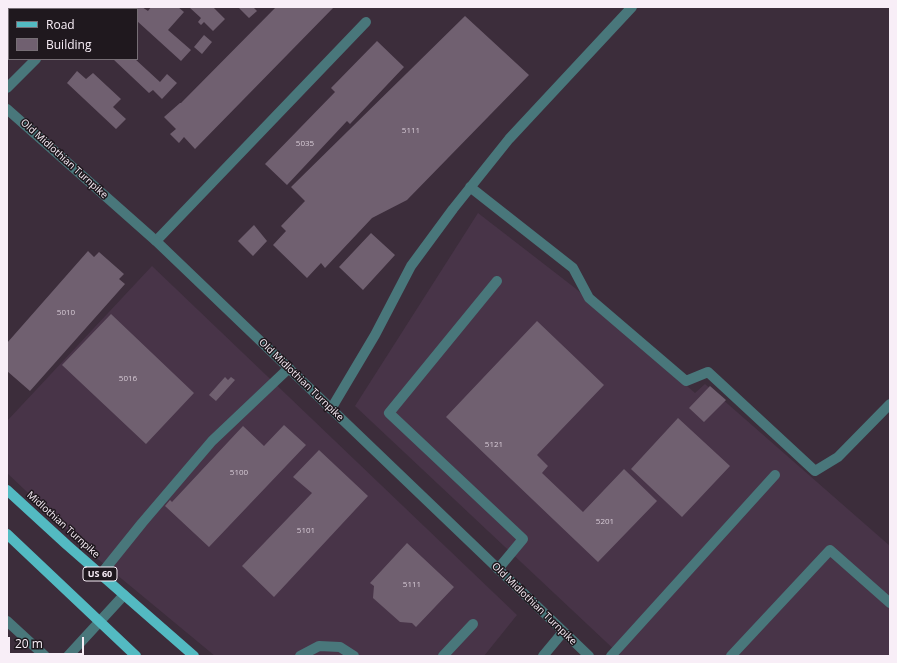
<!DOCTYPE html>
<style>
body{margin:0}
#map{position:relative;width:897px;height:663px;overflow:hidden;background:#3c2d3b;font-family:"Open Sans",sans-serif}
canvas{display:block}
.frame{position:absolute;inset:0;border:8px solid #f8eef7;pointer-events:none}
.legend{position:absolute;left:8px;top:8px;width:130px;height:52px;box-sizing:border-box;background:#1f181e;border:1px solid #766e75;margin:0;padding:5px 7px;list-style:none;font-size:12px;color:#f8eef7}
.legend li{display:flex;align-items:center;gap:8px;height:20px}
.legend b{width:20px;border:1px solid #766e75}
.scale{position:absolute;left:8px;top:637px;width:76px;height:18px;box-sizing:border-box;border:2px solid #f8eef7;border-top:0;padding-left:5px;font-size:12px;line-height:14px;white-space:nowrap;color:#f8eef7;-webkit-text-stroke:3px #1f181e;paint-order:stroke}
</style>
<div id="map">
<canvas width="897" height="663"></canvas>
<div class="frame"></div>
<ul class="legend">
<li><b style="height:5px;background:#53bac2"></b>Road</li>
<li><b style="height:11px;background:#706070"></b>Building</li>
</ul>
<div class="scale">20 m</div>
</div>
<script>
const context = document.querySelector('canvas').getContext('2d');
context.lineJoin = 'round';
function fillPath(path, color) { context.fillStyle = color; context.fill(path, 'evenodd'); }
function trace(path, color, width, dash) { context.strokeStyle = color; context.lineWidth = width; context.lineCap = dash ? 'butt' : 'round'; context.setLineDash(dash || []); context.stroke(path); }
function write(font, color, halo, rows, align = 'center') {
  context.font = font + ' "Open Sans",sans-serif'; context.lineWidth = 3; context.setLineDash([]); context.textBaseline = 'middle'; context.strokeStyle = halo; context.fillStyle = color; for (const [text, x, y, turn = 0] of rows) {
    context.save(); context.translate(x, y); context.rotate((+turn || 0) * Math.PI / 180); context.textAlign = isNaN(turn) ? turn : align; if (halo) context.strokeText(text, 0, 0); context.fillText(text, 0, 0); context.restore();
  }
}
fillPath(new Path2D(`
 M478,213L575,288L695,393L705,384L890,546V656H621L355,406Z
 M152,266L517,615L484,656H215L99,560L7,473V421Z`), '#483448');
fillPath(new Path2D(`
 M139,7H142L148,11L151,7H178L184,12L168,30L191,50L181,61L137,21V9Z
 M189,7H213L225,19L213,31L204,22L201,25L198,22L201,18Z
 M240,7H253L257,11L249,18L239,8Z
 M276,7H334L195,149L184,137L179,143L170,134L176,129L164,117L180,103H181Z
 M465,16L529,75L407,200L372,218L325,268L321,263L307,278L273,245L286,231L281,226L305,201L291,187Z
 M204,35L212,42L202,54L194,47Z
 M377,41L404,67L350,124L347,121L287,185L265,164L335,92L331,88Z
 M113,59H135L160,82L167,74L177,83L162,99L153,90L149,93Z
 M77,71L86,79L93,73L121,99L113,107L126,119L116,129L67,83Z
 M254,225L267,241L253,256L238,241Z
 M371,233L395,255L363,290L339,267Z
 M88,251L94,257L99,252L124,274L119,279L125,284L30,391L7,371V343Z
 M111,314L194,393L146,444L62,365Z
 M537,321L604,385L537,455L548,466L542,473L583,512L624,469L657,501L598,562L446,417Z
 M225,377L228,380L231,377L235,380L216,401L209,395Z
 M710,386L726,400L704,422L689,408Z
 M678,418L730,466L682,517L631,469Z
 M284,425L306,445L209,547L165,506L170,500L172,502L243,426L264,446Z
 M319,450L368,496L274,597L242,566L312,493L293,477Z
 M407,543L454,587L416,627L412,623L400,622L373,598L374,586L370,583Z`), '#706070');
trace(new Path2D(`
 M470,187L573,268L589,298L686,381L708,372L815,471L838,457L890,404
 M156,241L366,22
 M497,281L389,413L523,539L498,569
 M331,409L375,335L411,266L453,209L509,139L632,7
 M101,574L142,523L212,441L289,368
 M7,621L45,656
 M68,656L124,595
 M300,656L319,646L340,647L354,656
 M443,656L473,624
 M611,656L775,475
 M731,656L830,550L890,603`), '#49777b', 10);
trace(new Path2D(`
 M86,9L88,7
 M7,88L36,59
 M7,109L156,241L589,656
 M543,656L563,632`), '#49777b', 10);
trace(new Path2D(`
 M7,490L67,545L194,656
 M7,534L136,656`), '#53bac2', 10);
write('8px', '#d6cad5', null, [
 ["5111",411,131],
 ["5035",305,144],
 ["5010",66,313],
 ["5016",128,379],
 ["5121",494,445],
 ["5100",239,473],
 ["5201",605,522],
 ["5101",306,531],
 ["5111",412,585]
]);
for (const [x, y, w] of [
 [100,574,34]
]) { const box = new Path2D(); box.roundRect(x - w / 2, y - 7, w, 14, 3); context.fillStyle = '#1f181e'; context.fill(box); trace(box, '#f8eef7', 1); }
write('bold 9px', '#f8eef7', null, [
 ["US 60",100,574]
]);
write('10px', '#f8eef7', '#1f181e', [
 ["Old Midlothian Turnpike",64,159,42],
 ["Old Midlothian Turnpike",301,380,44],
 ["Midlothian Turnpike",63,525,42],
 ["Old Midlothian Turnpike",534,604,44]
]);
</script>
